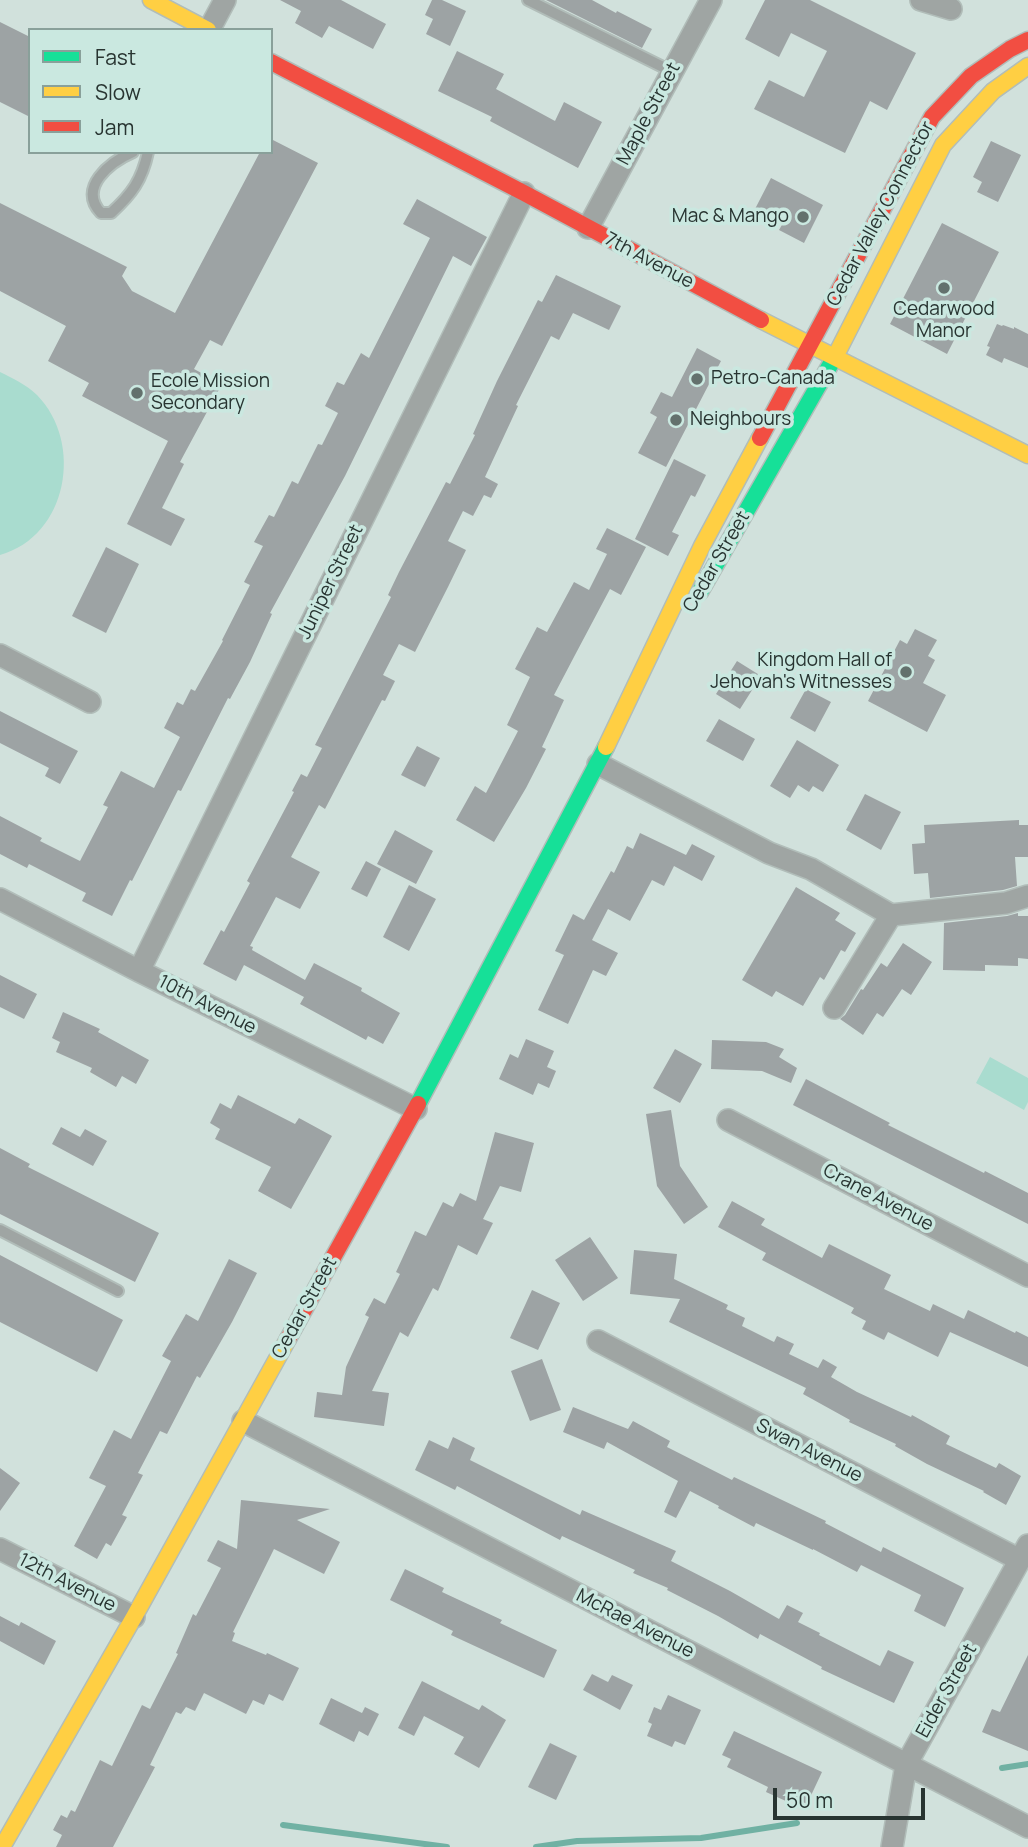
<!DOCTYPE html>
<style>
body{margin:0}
#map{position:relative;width:1028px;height:1847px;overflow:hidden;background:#d1e1dc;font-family:Manrope,sans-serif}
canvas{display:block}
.legend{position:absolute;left:28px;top:28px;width:245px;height:126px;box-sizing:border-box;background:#cae8e0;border:2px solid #89a09a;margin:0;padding:9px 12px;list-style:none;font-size:21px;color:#283431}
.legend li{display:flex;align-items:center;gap:14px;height:35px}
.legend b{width:35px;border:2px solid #89a09a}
.scale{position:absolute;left:773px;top:1788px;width:152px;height:32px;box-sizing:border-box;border:4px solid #283431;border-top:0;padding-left:9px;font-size:21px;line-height:24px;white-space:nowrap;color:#283431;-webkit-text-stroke:5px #cae8e0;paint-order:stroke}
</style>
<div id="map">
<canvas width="1028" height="1847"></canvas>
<ul class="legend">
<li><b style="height:9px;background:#16e098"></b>Fast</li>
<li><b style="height:9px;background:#ffcf43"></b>Slow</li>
<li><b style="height:9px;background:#f24e42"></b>Jam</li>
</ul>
<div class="scale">50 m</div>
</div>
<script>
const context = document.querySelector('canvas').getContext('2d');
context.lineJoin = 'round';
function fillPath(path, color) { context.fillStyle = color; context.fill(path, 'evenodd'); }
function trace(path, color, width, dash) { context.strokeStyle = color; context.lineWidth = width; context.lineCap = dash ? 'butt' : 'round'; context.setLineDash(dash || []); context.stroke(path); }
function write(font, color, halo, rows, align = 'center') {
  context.font = font + ' Manrope,sans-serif'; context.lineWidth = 7; context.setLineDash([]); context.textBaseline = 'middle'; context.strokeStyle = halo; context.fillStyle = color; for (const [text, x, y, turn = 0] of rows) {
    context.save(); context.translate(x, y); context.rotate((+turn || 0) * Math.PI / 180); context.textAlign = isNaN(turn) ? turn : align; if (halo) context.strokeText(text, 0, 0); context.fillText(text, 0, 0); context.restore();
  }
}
fillPath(new Path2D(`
 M0,372C12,378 27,385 37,395C84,443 68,536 0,555Z
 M990,1057L1028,1078V1102L1024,1110L976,1083Z`), '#a9dccf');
trace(new Path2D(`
 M1002,1768L1028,1764
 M283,1825L447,1847
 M536,1847L577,1841L701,1838L797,1823`), '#70b1a3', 6);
fillPath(new Path2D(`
 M280,0H341L386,24L373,49L329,26L322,38L295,23L301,11Z
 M432,0H442L466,11L450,46L426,34L433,19L425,15Z
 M546,0H592L616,13L617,11L652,29L642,48Z
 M765,0H810L916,53L887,110L870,101L845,153L754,109L769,80L804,97L827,51L791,33L779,57L745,39Z
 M0,22L30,37V117L0,102Z
 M457,51L504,74L496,89L555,121L564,102L602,122L578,168L490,121L492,117L438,91Z
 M271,139L318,163L222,346L210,340L194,369L222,384L180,462L184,464L162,508L185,519L171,546L127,524L168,441L82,396L89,383L48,361L66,326L0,291V203L127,267L122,276L132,291L175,313L260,152H271Z
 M991,141L1021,155L998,202L977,192L982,182L973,177Z
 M771,178L823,205L804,243L779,230L783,223L755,209Z
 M417,199L487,237L471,266L453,256L345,476L270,613L272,614L250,662L230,699L228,698L181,791L178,790L132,881L130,880L112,916L82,901L86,893L29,864L27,868L0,854V816L42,838L40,841L80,861L108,807L103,805L121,771L154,788L180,737L164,728L177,702L183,705L191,689L195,691L223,641L222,640L250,585L244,582L263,546L254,542L269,515L274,517L292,481L298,484L318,444L322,445L338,413L325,406L337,382L344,385L361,353L369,358L430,238L403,224Z
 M942,223L999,252L947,354L890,324Z
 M556,275L621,306L609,330L573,313L559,340L551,336L516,405L518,406L485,477L498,484L491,498L484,495L473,516L463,511L448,541L466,550L448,587L415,652L399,644L383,675L395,681L385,701L382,700L325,809L319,805L291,857L320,872L300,909L276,897L250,946L253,947L252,950L305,980L314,963L362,988L361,991L400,1013L383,1044L368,1036L366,1040L300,1004L304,997L244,965L236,981L203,964L221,930L224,932L250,883L247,881L294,792L292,791L301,774L307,777L322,748L315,745L391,597L388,595L399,572L446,482L450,484L475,435L473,434L497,381L538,300L542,302Z
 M997,324L1002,326L1003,325L1014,329V327L1028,334V368L1004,358L1002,363L986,355L990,347L987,346Z
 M697,348L721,361L666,467L638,453L657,417L650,413L661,392L672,397Z
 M674,459L706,475L695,497L691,495L672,532L679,535L668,556L635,539Z
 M607,528L646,547L621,595L610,589L575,655L554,695L564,700L542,747L546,749L526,788L494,842L456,820L475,786L486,793L518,731L507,725L530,677L515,669L537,627L547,632L574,582L589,590L607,554L596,549Z
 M106,547L139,564L106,633L72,616Z
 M915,629L937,640L928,656L935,660L923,683L946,695L927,732L868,701L900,640L907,644Z
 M737,661L761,676L740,709L716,694Z
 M806,689L831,702L815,732L790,718Z
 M0,711L78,751L60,784L45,776L49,768L0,743Z
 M719,719L755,739L743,761L706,741Z
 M797,740L839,765L823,792L813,786L809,792L798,785L790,798L770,786Z
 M417,746L440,758L425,787L401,775Z
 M865,794L901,812L881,850L846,830Z
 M1019,820V825H1028V857H1015L1017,886L1003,890L930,898L928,873L914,874L912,844L925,843L924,825Z
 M395,830L433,851L416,884L377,864Z
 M640,833L686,855L692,844L715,856L702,881L674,866L664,886L652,880L630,921L608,909L592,940L618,953L606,976L593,970L568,1024L538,1010L564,955L555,951L573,914L584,920L611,871L614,873L627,846L633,849Z
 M366,861L381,869L367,897L351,889Z
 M409,885L436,899L409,951L383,937Z
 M796,887L840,913L835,920L856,933L845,952L841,950L824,980L820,977L803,1006L776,991L772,997L742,980Z
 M1018,913V916H1028V959L1018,958V966L985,965V971L943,970L944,923L1007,916Z
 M903,943L932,962L911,995L902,989L883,1017L877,1013L863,1035L840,1019L845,1015L861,989L863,990L881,963L887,967Z
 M0,975L37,994L24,1019L0,1007Z
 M63,1012L100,1029L98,1032L149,1060L136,1084L122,1076L116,1087L90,1072L92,1068L56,1052L60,1042L52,1038Z
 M526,1039L554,1051L547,1067L556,1071L549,1088L538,1083L533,1095L499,1079L510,1054L518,1058Z
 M712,1040L766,1042L784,1049L779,1057L797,1068L791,1083L762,1071L711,1069Z
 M675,1049L702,1064L680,1103L653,1088Z
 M806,1079L890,1123L888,1125L984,1173L985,1171L1028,1193V1224L793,1105Z
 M238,1095L295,1124L299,1118L332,1136L291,1209L258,1191L271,1167L215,1139L220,1129L210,1123L220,1103L231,1109Z
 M671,1110L680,1166L708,1207L684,1224L657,1186L646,1114Z
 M61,1127L80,1137L85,1129L107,1141L93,1166L52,1144Z
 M495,1132L534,1143L521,1192L500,1186L483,1219L493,1223L477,1255L458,1245L438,1291L433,1288L408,1337L400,1332L372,1391L389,1393L384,1426L314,1417L317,1392L342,1395L346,1367L369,1317L365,1315L374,1298L385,1304L400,1274L396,1272L415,1231L426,1236L443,1202L453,1207L460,1193L476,1201Z
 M0,1148L30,1164L28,1167L159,1233L135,1282L0,1214Z
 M732,1201L765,1219L761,1225L822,1258L829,1244L891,1275L884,1289L930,1311L933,1304L964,1319L968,1310L1015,1333L1016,1331L1028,1337V1367L950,1332L938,1357L888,1332L884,1340L862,1329L866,1321L851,1313L854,1308L762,1260L766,1253L718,1227Z
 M590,1237L618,1278L583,1301L555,1260Z
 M634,1250L677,1254L674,1279L728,1305L726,1309L745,1318L742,1326L774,1342L777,1336L794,1344L789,1354L818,1368L823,1359L837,1367L831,1377L857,1392L911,1417L912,1415L950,1436L946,1444L996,1468L999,1463L1021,1476L1006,1505L983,1492L984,1491L927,1464L895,1446L896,1444L849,1422L850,1420L803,1394L806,1388L669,1322L680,1299L630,1294Z
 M0,1255L123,1320L97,1372L0,1322Z
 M229,1259L257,1273L232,1322L200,1378L197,1376L167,1434L160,1431L138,1473L143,1475L122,1515L127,1517L111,1546L106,1543L97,1559L74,1546L106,1486L89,1478L114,1430L131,1439L171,1361L162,1356L186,1314L198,1321Z
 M532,1290L560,1303L538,1350L510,1338Z
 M542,1359L561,1410L530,1421L511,1371Z
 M573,1407L628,1429L633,1421L670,1441L667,1447L732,1480L734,1477L826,1521L825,1523L881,1552L883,1547L964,1588L945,1627L914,1611L921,1595L861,1565L857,1572L813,1549V1550L756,1523L754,1527L718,1508L719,1506L690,1491L676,1518L664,1512L678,1481L607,1442L604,1449L563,1432Z
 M453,1437L475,1448L470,1460L580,1515L582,1510L676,1551L671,1561L730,1591L779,1619L787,1605L803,1613L798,1622L820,1633L819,1635L880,1666L888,1650L914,1662L894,1703L821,1669L822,1667L760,1634L758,1639L718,1616L667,1590L668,1588L633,1573L635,1570L562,1536L560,1540L457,1486L455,1490L415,1470L429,1440L448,1449Z
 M0,1468L20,1483L0,1511Z
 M241,1500L330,1509L297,1520L340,1542L324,1574L274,1549L233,1632L235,1633L232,1641L266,1655L267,1653L299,1668L283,1701L269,1694L264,1705L253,1700L246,1714L204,1693L195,1711L186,1707L181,1714L176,1712L150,1765L155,1767L113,1847H56L62,1835L53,1830L61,1815L67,1818L71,1810L75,1812L100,1760L112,1766L142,1705L150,1709L178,1654L176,1653L193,1614L196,1616L221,1568L207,1561L218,1540L237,1549Z
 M405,1569L444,1588L442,1592L502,1620L500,1623L557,1650L544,1678L451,1635L453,1631L390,1600Z
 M0,1616L19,1626L21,1622L56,1641L44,1665L0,1641Z
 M1028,1655V1751L982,1732L992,1709L1000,1712Z
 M592,1674L608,1682L612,1675L633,1685L620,1710L583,1690Z
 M422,1681L479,1710L482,1705L506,1720L479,1768L454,1754L464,1737L424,1716L414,1736L398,1728Z
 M668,1695L701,1710L685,1745L675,1741L672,1747L647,1736L652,1724L648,1722L654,1707L661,1710Z
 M331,1698L362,1713L365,1707L379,1714L368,1736L359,1731L354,1742L319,1724Z
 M734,1731L822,1772L807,1804L791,1796L788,1802L766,1792L768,1787L727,1767L731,1759L722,1755Z
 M550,1743L577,1756L556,1800L528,1787Z`), '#9da3a4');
const lane = new Path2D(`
 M528,0L673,72
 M133,152C110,162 77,188 101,213H111C132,194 142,180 148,152
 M0,1230L118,1291`);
const street = new Path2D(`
 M921,0L951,9
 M209,30L225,0
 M588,228L711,0
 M0,655L90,702
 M598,764L769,853L811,869L891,915
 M0,899L139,971L416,1109
 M139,971L524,193
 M834,1008L891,915L1006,903L1028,896
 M728,1120L1028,1276
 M598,1341L1020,1560
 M243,1421L1028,1827
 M0,1549L134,1617
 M892,1847L906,1765L1028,1545`);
const fast = new Path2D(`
 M700,592L837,353
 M418,1104L606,747`);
const slow = new Path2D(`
 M151,0L208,30
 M761,320L1028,455
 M837,353L943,145L993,91L1028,66
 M606,747L702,546L760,438
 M2,1847L134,1617L288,1339`);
const jam = new Path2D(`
 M271,62L524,193L761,320
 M760,438L932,117L971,76L1010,49L1028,40
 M288,1339L418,1104`);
trace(lane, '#b1bdb9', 14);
trace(street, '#b1bdb9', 24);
trace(fast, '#b1bdb9', 19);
trace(slow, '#b1bdb9', 19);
trace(jam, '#b1bdb9', 19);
trace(lane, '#9fa5a3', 10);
trace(street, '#9fa5a3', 21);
trace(fast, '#16e098', 16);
trace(slow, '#ffcf43', 16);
trace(jam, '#f24e42', 16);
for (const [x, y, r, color] of [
 [803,217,7,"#63716d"],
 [944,288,7,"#63716d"],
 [697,379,7,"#63716d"],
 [137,393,7,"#63716d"],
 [676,420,7,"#63716d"],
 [906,672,7,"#63716d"]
]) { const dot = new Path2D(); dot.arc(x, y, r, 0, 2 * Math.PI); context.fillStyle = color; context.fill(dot); trace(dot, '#cae8e0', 2.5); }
write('19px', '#283431', '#cae8e0', [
 ["Maple Street",649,114,-62],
 ["Cedar Valley Connector",881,214,-62],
 ["7th Avenue",649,261,28],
 ["Cedar Street",717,562,-60],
 ["Juniper Street",331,582,-64],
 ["10th Avenue",207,1005,27],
 ["Crane Avenue",878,1198,28],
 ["Cedar Street",305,1308,-61],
 ["Swan Avenue",809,1451,27],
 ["12th Avenue",67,1583,27],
 ["McRae Avenue",635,1624,27],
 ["Eider Street",947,1691,-61]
]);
write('19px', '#283431', '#cae8e0', [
 ["Mac & Mango",789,217,"right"],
 ["Cedarwood",944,310,"center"],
 ["Manor",944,332,"center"],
 ["Petro-Canada",711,379],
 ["Ecole Mission",151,382],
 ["Secondary",151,404],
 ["Neighbours",690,420],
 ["Kingdom Hall of",892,661,"right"],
 ["Jehovah's Witnesses",892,683,"right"]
], 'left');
</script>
